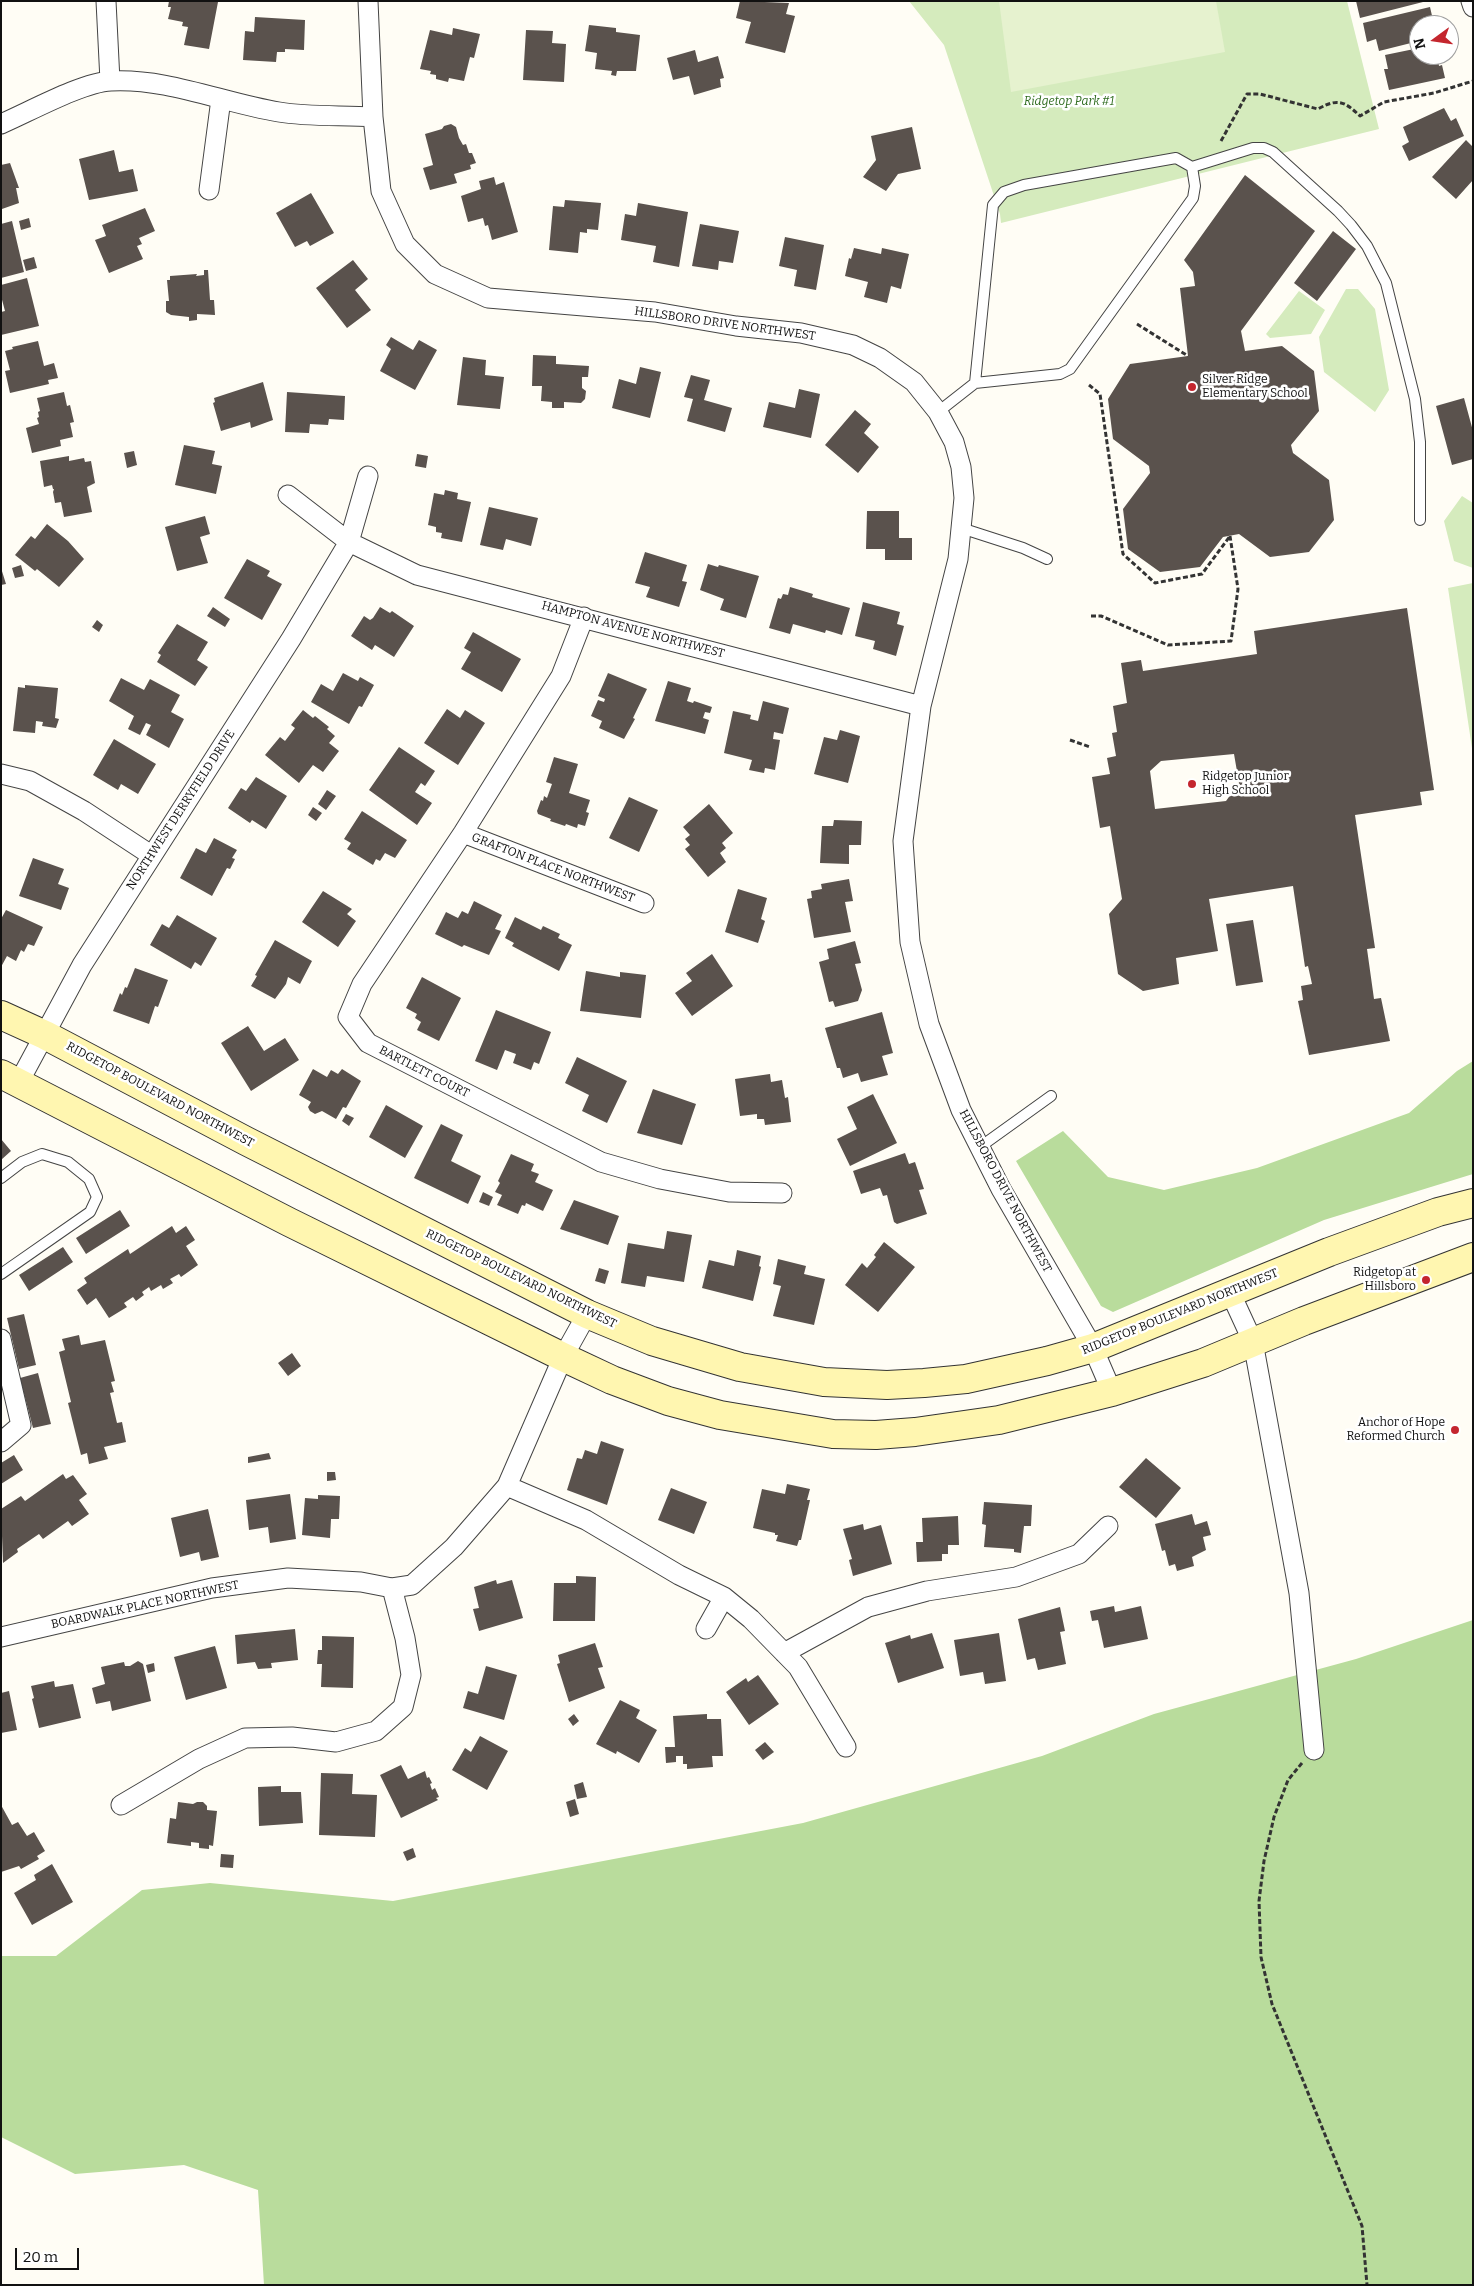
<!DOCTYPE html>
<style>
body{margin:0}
#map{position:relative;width:1474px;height:2286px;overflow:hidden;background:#fffdf5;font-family:Bitter,serif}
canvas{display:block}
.frame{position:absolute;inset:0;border:2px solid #111;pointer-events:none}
.north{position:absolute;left:1409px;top:15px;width:50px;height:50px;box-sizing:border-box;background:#fff;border:1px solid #a0a0a0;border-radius:50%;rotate:256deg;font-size:14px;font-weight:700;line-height:20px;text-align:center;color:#111}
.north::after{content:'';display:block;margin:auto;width:18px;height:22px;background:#c4262e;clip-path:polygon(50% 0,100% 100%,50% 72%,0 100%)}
.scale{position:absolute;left:15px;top:2248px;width:64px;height:22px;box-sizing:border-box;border:2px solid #111;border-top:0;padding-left:6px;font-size:15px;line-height:18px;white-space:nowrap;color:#111;-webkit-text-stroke:4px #fff;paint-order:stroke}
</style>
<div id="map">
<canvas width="1474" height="2286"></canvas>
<div class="frame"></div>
<div class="north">N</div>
<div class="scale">20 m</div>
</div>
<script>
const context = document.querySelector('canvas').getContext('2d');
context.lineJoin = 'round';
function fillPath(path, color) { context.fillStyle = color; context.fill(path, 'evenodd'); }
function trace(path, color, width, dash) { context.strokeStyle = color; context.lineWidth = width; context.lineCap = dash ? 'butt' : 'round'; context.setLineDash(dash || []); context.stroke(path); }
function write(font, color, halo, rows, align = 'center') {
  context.font = font + ' Bitter,serif'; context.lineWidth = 5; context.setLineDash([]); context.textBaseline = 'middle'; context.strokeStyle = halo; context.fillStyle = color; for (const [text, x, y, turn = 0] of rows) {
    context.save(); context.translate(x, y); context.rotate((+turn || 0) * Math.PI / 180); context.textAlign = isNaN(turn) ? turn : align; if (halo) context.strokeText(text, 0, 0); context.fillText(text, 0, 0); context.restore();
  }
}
fillPath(new Path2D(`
 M909,1H1347L1379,129L1001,223L1000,214L944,45Z
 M1346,289H1358L1375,309L1389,390L1375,412L1324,372L1319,337Z
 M1299,291L1325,310L1311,334L1270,338L1266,334Z
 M1462,496L1473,503V568L1454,561L1444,521Z
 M1473,583V755L1448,588Z`), '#d5ebbd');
fillPath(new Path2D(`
 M1473,1061V1174L1324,1220L1113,1312L1101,1306L1016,1161L1063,1131L1108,1177L1164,1190L1257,1168L1409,1113L1457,1071Z
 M1473,1620V2285H264L258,2190L184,2165L75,2174L1,2137V1956H56L142,1890L210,1883L393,1901L803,1823L1042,1756L1154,1714L1356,1659Z`), '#b9dc9c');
fillPath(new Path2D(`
 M999,1H1216L1225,52L1011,92Z`), '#e6f2cf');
fillPath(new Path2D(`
 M169,1L218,2L209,49L184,45L188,27L182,26L183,22L168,19L171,7H168Z
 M740,1L789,3L786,14L795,16L785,53L745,43L751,22L736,18Z
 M1356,1H1423V2L1360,18Z
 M1430,7L1433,20L1424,22L1425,25H1419V41L1379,51L1376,39L1367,42L1363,23Z
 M255,17L305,20L304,50L285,49V52H277L276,62L243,60L245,31L254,32Z
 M589,25L616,28V32L640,35L636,71H617L616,76L611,75L612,71L595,69L597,53L585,51Z
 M453,28L480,34L474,58L470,57L464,81L449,78L448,82L436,79V75L430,74L431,71L420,69L430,30L452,35Z
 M526,30L553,31L552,43L566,44L564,82L523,80Z
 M1419,48V55H1437L1439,66L1442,65L1445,78L1389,90L1384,69H1388L1385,55Z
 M695,50L698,62L718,56L724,78L720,79L721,87L694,95L689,76L673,80L667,58Z
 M1444,108L1451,121L1456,118L1464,136L1409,161L1402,146L1409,142L1403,127Z
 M451,124L456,127L459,138L463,145L466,144L469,153H472L476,163L470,165L471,169L454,174L457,183L430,190L423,168L433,165L425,134L442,129L444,126Z
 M912,127L921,169L898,174L886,191L863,177L876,160L871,136Z
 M1466,140L1473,147V180L1456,199L1432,177Z
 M114,150L119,172L133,169L138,191L89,200L79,159Z
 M10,163L19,188H16L19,203L2,209L1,165Z
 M1245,175L1315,231L1241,331L1245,351L1282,346L1314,371L1319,411L1291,445L1293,453L1329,480L1334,520L1309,552L1270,557L1239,534L1223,537L1200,567L1160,572L1128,549L1123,509L1150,473L1149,466L1113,439L1108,399L1130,364L1188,356L1180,288L1195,286L1193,272L1184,260Z
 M494,177L496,185L504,182L518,232L492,240L488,225L485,226L483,218L468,222L461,196L481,189L479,181Z
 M311,193L334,233L310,246L307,241L295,247L276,213Z
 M565,200L601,203L598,230L587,229V233L580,232L578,253L549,250L553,206L564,207Z
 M638,203L688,212L679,267L653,262L656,246L621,240L625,214L636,216Z
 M145,208L155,231L139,238L142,244L137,246L143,259L109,273L95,240L106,236L102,225Z
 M29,218L31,227L21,230L19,221Z
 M12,221L24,272L1,278V224Z
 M700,224L739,231L733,263L719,261L718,270L692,266Z
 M1333,231L1356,249L1317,301L1294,283Z
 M785,237L824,245L816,290L794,286L797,270L779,266Z
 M854,248L881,254L882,248L909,254L901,289L891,286L887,303L864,297L868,282L845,276L849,258L851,259Z
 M34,257L37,268L26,271L23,260Z
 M353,260L368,279L355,290L371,310L347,328L316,288Z
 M204,270H208L210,300H214L215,315L197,314V320L189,321V317L171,315L166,312V301H169L167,280H170V276L197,274L196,276L204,275Z
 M27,278L39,326L1,335V312L5,311L1,296V285Z
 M391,337L413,350L419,340L437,350L415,390L380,371L391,349L386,345Z
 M38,341L44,366L54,363L58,378L48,380L49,384L10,393L5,371L10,370L5,351L13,349L12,347Z
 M533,355L556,356V364L589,366L588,377H582V388L586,391L585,399L581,403L564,402V408H552V402L541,401L542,386H532Z
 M463,357L486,360L485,375L504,377L500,409L457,405Z
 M640,367L661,372L650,418L612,408L619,379L636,384Z
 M691,375L710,380L704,400L732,408L725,432L687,421L693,399L684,397Z
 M263,382L273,420L251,428L250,422L221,431L213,403L215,402L214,398Z
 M799,389L820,394L811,438L763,427L769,402L795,408Z
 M64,392L67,406L70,405L74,422L70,423L73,437L60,440L61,446L32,453L26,428L39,424L37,418L39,417L38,412L40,411L37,398Z
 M287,392L345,396L344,420L329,419L328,425L310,424L309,433L285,432Z
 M1464,398L1473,431V459L1452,465L1436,406Z
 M855,410L871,424L864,433L879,447L858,473L825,445Z
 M184,445L215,451L212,464L222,466L216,494L175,485Z
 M134,451L137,465L127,468L124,453Z
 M417,454L428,456L426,468L415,466Z
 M69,456V461L84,458L85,462L91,461L95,483L87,487L92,512L64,517L61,502L55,503L53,492L54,489H53L52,485L44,487L40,461Z
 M445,490L458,493L457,499L471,502L462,542L441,538L442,533L436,532V527L428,525L434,493L444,495Z
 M489,507L538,518L531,546L506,539L503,550L480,545Z
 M867,511H899V538H912V560H885V549H866Z
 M205,516L210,534L200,537L208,563L177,571L165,527Z
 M47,524L68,541L84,559L59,587L37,569L35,571L15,555L31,536L35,539Z
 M645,552L687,565L682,581L687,582L679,607L646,597L650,587L635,583Z
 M247,559L270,571L267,576L282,584L262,620L224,598Z
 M708,564L718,567L719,565L759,576L746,618L720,610L724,599L700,590Z
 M21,565L24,576L15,578L12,568Z
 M1,568L6,584L1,585Z
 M790,587L813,594L812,597L850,608L842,635L826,630L825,633L793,624L790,634L769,628L778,598L781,599L783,594L788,595Z
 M863,602L900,612L897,624L904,626L896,656L873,649L875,641L855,636Z
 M213,607L230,619L225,627L207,616Z
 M380,607L390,613L392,611L414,626L394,657L375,645L372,650L351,636L364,616L370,620L373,618Z
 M1407,608L1434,790L1420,792L1422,805L1355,815L1375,948L1367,949L1374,999L1381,998L1390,1041L1309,1055L1298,1001L1303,1000L1301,986L1312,984L1308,966L1305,967L1293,886L1209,899L1218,951L1176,958L1179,984L1143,991L1118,974L1109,914L1122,899L1110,826L1100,828L1092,777L1110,774L1107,758L1116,756L1112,733L1117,732L1113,706L1127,703L1121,663L1141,660L1143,671L1257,654L1254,631ZM1234,754L1239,783L1226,801L1155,809L1150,771L1161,761Z
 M97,620L103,625L99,632L92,627Z
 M177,624L208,642L197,660L208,667L195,686L157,662L161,655L158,653Z
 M473,632L521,659L502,692L461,669L471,652L464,648Z
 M343,673L358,681L360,677L374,685L362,707L359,706L349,724L311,702L321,684L333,691Z
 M608,673L647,689L633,718L635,719L624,739L599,728L602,721L591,716L598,700L604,702L605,699L598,696Z
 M121,678L144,690L150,679L180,695L171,712L184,719L169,748L146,735L151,725L146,723L140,735L128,729L134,716L109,701Z
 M668,681L691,688L687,701L693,703L694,701L712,707L710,713L705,712L703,718L709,720L705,734L655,721Z
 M25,685L58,688L55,718L59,719L56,728L42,726L43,722L36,721L35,733L13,731L18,687L25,688Z
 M763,701L789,708L783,734L774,732L773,739L780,740L775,770L765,768L764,773L749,770L752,760L724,753L733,711L751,715L750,719L758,721Z
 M447,709L460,718L465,710L485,723L458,765L424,743Z
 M303,710L313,718L315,716L329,727L327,729L335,736L329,743L339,751L323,772L313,765L299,783L265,755L280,737L285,741L295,728L291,725Z
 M840,730L860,736L848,783L814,774L824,737L837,740Z
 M114,739L156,764L138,794L121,784L118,790L93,775Z
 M399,747L435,771L425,786L421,783L415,792L432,803L417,825L369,790Z
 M554,757L578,764L569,793L590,800L586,812L589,813L585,826L578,824L577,828L566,824L565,826L550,821L551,819L538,814L537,811L541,800L543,801L544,796L547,798L552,784L546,782Z
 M256,777L287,796L266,829L252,820L250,823L228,808L241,788L246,791Z
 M327,790L336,796L326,810L318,804Z
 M629,797L658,810L639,852L609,838Z
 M709,804L733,833L722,843L726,848L720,853L726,862L708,877L685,849L690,845L685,839L690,835L683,827Z
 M313,807L322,813L316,821L308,815Z
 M362,811L407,840L395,858L385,853L380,861L376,859L373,865L347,849L351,843L344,839Z
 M834,820L862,821L861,845H849V864L820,863L822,826H833Z
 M214,838L237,850L232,858L235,859L230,869L227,868L212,896L180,878L196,848L206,853Z
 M33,858L64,869L58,884L69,888L61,910L19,896Z
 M849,879L853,901L845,902L851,932L814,938L807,899L812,898L811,891L822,889L821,884Z
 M738,889L767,898L761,919L765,921L758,943L725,932Z
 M323,891L352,909L347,914L356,921L338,947L302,922Z
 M474,901L502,915L495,929L501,931L489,955L464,945L462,947L435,934L446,912L458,918L462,911L468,914Z
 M6,910L43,927L34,946L28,944L24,952L21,950L16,961L7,956L1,967V919Z
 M177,915L217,938L201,966L195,962L191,969L150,945L162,924L169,928Z
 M515,917L541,930L543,926L560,934L558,938L572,945L559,971L512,946L514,943L505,938Z
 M1253,920L1263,982L1236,986L1226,924Z
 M275,940L312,961L300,984L288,977L286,984L275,999L251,986L257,976L255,975Z
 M855,941L861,963L855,964L862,990L858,1001L835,1007L833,1001L829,1002L819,962L829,959L827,949Z
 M712,954L733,986L692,1016L675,993L692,981L686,973Z
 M135,968L168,980L158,1007L155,1006L149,1024L113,1011L120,993L122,995L125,987L127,988Z
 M586,971L620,977V972L646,975L641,1018L580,1011Z
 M422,977L461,998L439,1041L417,1030L421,1022L415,1018L417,1014L406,1008Z
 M496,1010L551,1032L539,1064L534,1062L531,1070L513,1063L516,1054L505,1050L497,1070L475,1061Z
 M882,1012L893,1053L882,1056L888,1075L861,1082L858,1073L843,1078L840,1068H837L825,1028Z
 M248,1026L264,1051L285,1038L299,1060L251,1091L221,1043Z
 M577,1057L627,1081L607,1123L582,1111L589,1095L565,1083Z
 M313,1069L327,1077L331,1070L338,1074L342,1069L361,1081L346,1108L343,1107L336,1119L322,1111L315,1114L310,1111L308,1107L311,1102L299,1095Z
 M770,1074L771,1082L782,1080L785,1098L788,1097L791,1122L765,1125L764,1119H757V1114L740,1116L735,1079Z
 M653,1089L696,1104L682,1145L637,1133Z
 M873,1094L897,1143L850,1166L837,1139L857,1129L847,1107Z
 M386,1105L423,1126L405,1158L369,1137Z
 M346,1114L354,1118L349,1126L342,1121Z
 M441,1124L463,1135L451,1161L481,1176L468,1204L414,1178Z
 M1,1139L11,1151L1,1160Z
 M905,1153L909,1164L915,1162L924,1189L919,1190L927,1214L897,1224L894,1222L887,1195L883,1196L880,1188L861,1194L853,1171Z
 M511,1154L534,1164L531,1171L539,1174L535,1182L553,1190L543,1211L526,1203L525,1206L522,1205L518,1214L497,1205L502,1195L495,1192L500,1183L498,1181Z
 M483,1192L493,1197L489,1206L479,1202Z
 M574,1200L619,1216L608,1245L560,1229Z
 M120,1210L130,1226L86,1254L76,1238Z
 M172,1226L176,1233L186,1226L195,1240L186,1246L198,1265L181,1277L179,1274L170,1279L173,1283L163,1289L161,1285L151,1291L149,1287L142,1292L144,1295L136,1301L133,1297L124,1303L127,1307L109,1318L96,1298L87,1305L77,1290L87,1283L84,1278L128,1249L130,1254Z
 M667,1231L692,1235L684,1282L647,1276L645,1287L621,1283L628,1243L664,1249Z
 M884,1242L915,1267L878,1312L845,1285L862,1263L867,1268L876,1257L874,1255Z
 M63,1247L73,1262L29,1291L19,1275Z
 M737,1250L761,1256L759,1266L761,1267L753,1301L702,1288L709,1260L734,1266Z
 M778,1259L806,1266L804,1274L825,1279L814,1325L773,1316L781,1286L773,1284Z
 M599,1268L609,1271L605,1284L595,1281Z
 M24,1314L36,1365L19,1369L7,1318Z
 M79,1335L81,1345L105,1340L115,1381L111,1382L114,1392L110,1393L117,1423L122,1422L126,1442L104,1447L108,1459L89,1464L87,1453L81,1455L68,1403L71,1402L59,1352L65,1350L62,1339Z
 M292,1353L301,1366L288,1376L278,1363Z
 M38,1373L51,1424L33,1428L20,1378Z
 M601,1441L624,1449L607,1505L567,1490L577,1458L582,1459L585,1450L597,1454Z
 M269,1453L271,1459L248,1463V1457Z
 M14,1455L23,1470L1,1484V1463Z
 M1146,1458L1181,1488L1156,1518L1119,1487Z
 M327,1472H335L336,1480L327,1481Z
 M63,1474L66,1479L73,1475L87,1494L79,1500L89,1514L72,1526L68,1521L43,1539L39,1534L17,1549L18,1552L3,1563L1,1509L21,1496L25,1501Z
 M787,1484L810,1489L807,1500H810L801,1540H799L797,1546L776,1541L778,1535H775V1533L753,1528L762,1489L785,1494Z
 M671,1488L707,1502L694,1534L658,1520Z
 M290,1494L296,1539L270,1543L268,1527L249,1530L246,1500Z
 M318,1495L340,1496L339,1519H331L330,1538L302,1535L305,1498L318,1499Z
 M984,1502L1032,1505L1031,1526H1024L1021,1553L1014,1552V1549L984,1547L986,1525L982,1524Z
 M208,1509L219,1557L201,1561L199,1552L180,1557L171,1518Z
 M1192,1514L1195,1525L1207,1521L1211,1535L1203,1537L1206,1550L1192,1557L1194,1566L1177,1571L1175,1564L1169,1566L1165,1550L1162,1551L1155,1524Z
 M958,1516L959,1545H948V1554H942V1561L917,1562L916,1542H923L922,1518Z
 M863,1524L864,1530L881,1525L892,1564L853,1576L849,1560L852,1559L843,1529Z
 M576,1576L596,1577L595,1621H553L554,1583H576Z
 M496,1580L497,1584L512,1580L523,1618L479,1631L473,1609L479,1608L474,1587Z
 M1114,1606L1115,1612L1141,1606L1148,1639L1104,1648L1098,1620L1092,1621L1090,1611Z
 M1060,1607L1065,1631L1060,1632L1066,1664L1038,1670L1035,1658L1027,1660L1018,1619Z
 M295,1629L298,1660L271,1663L272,1668L258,1669L255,1662L237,1664L235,1635Z
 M932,1633L944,1668L898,1683L885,1643L910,1635L911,1639Z
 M999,1633L1006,1681L985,1684L983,1672L960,1676L954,1640Z
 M322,1636L354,1637L353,1688L321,1687L322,1664H317L318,1650H322Z
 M595,1643L603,1667L598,1668L605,1688L569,1702L557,1664L560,1663L558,1655Z
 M215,1646L227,1688L186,1700L174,1657Z
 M138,1661L143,1664L151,1701L112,1711L110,1701L96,1704L92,1688L105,1684L101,1667L124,1662L125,1666H130Z
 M154,1663L155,1671L148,1673L146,1665Z
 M486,1666L517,1675L504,1720L463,1708L468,1691L478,1694Z
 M758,1675L779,1704L749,1725L726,1692L746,1678L748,1682Z
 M54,1681L55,1687L73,1684L81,1718L39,1728L32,1699L34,1698L31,1686Z
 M9,1691L17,1730L1,1733V1693Z
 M620,1700L640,1710L636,1718L657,1730L639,1763L617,1751L616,1754L596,1744Z
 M574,1714L579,1721L573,1726L568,1719Z
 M707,1714V1719H721L723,1756H712L713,1767L687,1769V1764H683V1756H676V1762L666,1763L665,1747H675L673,1716Z
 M480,1736L508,1751L487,1790L452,1770L465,1748L471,1752Z
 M765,1742L774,1752L763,1760L755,1750Z
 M401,1765L408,1779L425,1771L427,1778L429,1777L432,1783L430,1784L432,1790L435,1788L439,1797L436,1798L438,1800L401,1818L380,1775Z
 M321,1773L353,1774L352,1794L377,1795L375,1837L319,1835Z
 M583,1782L587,1797L577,1799L574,1785Z
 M281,1786V1792H301L303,1823L259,1826L258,1787Z
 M575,1799L579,1814L570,1817L566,1802Z
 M178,1802L193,1804L197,1802H203L207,1806V1810L217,1811L213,1846L209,1845V1849L199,1848V1843L191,1842V1846L167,1843L170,1818L176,1819Z
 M1,1805L12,1825L18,1822L27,1836L34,1832L45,1851L37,1856L39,1859L21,1869L19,1866L1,1872Z
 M413,1848L416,1857L407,1861L403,1852Z
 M221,1854L234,1855L233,1868L220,1867Z
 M52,1864L73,1902L32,1925L14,1893L36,1880L34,1875Z`), '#5a524d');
const service = new Path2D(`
 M1192,167L1253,148H1264L1273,152L1338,211L1351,225L1367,246L1386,283L1415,399L1420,442V520
 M938,412L975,383L1060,374L1070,369L1193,198L1195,186L1192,167L1176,158L1024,185L1004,192L993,205L975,383
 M961,528L1023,548L1047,559
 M980,1147L1051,1096
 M1,1178L22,1162L42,1154L68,1162L89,1179L97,1197L90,1212L1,1274`);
const minor = new Path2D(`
 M106,1L110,81
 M368,1L373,117L381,191L405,244L435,274L488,298L655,312L736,326L801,333L853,345L880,358L914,382L938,412L954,442L961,467L964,498L958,559L921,706L903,841L910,942L929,1024L961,1110L1001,1189L1093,1348L1112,1392
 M1471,1L1473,7
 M1,124C29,112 83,82 111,81C168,78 223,103 279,112C309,117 342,115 373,117
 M209,190L221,99
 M288,495L349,542L417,575L921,706
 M584,617L561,676L463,833L362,984L348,1017L368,1043L601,1162L660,1179L729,1192L782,1193
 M1,774L30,781L84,811L151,855
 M463,833L644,903
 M19,1082L82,965L291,639L349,542L368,476
 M1230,1292L1253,1342L1299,1593L1314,1750
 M1,1339L21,1425L1,1442
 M507,1486L586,1520L679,1575L724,1597L751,1619L798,1667L846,1747
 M706,1629L724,1597
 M1,1637L212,1588L288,1578L361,1582L392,1588L412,1585L454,1547L507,1486L563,1357L587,1314
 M784,1653L868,1607L927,1591L1016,1577L1079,1554L1108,1526
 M121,1805L199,1759L245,1738L292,1737L336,1742L376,1731L403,1707L411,1675L405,1638L392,1588`);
const secondary = new Path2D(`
 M1,1015L45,1035L246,1141L587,1314L652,1341L740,1367L824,1382L887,1385L924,1383L966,1379L1047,1361L1093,1348L1329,1252L1438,1212L1473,1203
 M1,1074L289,1222L563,1357L612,1380L668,1401L720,1415L833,1434L876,1435L915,1432L999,1420L1112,1392L1203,1363L1304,1321L1473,1257`);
trace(service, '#444', 12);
trace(minor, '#444', 21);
trace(secondary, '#333', 30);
trace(new Path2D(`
 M1221,141L1247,94H1260L1318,109C1338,98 1344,101 1360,116L1384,102L1434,93L1473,81
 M1137,324L1188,356
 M1089,385L1100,394L1123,554L1155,583L1202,574L1230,536
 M1091,616H1101L1168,645L1231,641L1238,589L1230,536
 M1070,740L1090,747
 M1302,1763L1288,1780L1274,1817L1264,1861L1259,1901L1261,1957L1272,2004L1362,2226L1367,2285`), '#333', 3, [5, 2.5]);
trace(service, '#fff', 10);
trace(minor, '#fff', 19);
trace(secondary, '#fff6b0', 28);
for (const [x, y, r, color] of [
 [1192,387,5,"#c4262e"],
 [1192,784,5,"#c4262e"],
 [1426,1280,5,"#c4262e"],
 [1455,1430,5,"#c4262e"]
]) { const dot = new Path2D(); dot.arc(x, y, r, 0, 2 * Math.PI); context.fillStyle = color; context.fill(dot); trace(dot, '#fff', 2); }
write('italic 12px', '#2f6b1f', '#fff', [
 ["Ridgetop Park #1",1069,102]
]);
write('12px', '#111', '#fff', [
 ["HILLSBORO DRIVE NORTHWEST",725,324,8],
 ["HAMPTON AVENUE NORTHWEST",633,630,15],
 ["NORTHWEST DERRYFIELD DRIVE",181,810,-57],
 ["GRAFTON PLACE NORTHWEST",553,868,21],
 ["BARTLETT COURT",424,1072,27],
 ["RIDGETOP BOULEVARD NORTHWEST",160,1095,28],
 ["HILLSBORO DRIVE NORTHWEST",1005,1191,62],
 ["RIDGETOP BOULEVARD NORTHWEST",521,1279,26],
 ["RIDGETOP BOULEVARD NORTHWEST",1180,1312,-22],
 ["BOARDWALK PLACE NORTHWEST",145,1605,-12]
]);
write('12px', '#111', '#fff', [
 ["Silver Ridge",1202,380],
 ["Elementary School",1202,394],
 ["Ridgetop Junior",1202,777],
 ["High School",1202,791],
 ["Ridgetop at",1416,1273,"right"],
 ["Hillsboro",1416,1287,"right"],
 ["Anchor of Hope",1445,1423,"right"],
 ["Reformed Church",1445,1437,"right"]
], 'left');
</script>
